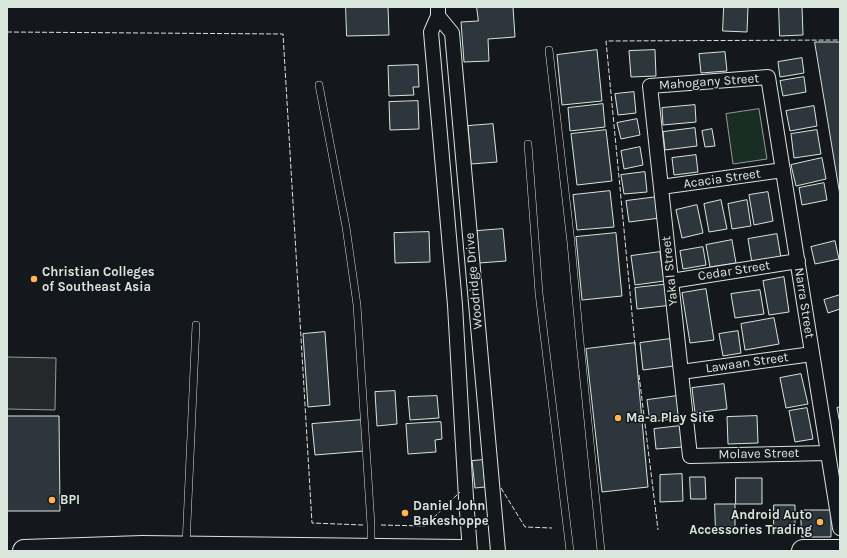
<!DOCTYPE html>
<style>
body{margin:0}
#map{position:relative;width:847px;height:558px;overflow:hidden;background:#14181c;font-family:Karla,sans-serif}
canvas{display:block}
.frame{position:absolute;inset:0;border:8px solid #d8e6dc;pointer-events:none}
</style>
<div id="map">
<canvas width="847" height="558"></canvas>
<div class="frame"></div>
</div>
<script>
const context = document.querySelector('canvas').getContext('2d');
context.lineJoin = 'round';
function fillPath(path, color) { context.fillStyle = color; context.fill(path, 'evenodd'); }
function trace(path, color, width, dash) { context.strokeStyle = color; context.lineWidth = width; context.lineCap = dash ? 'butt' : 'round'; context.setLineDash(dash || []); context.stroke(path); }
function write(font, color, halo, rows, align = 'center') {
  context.font = font + ' Karla,sans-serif'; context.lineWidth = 3; context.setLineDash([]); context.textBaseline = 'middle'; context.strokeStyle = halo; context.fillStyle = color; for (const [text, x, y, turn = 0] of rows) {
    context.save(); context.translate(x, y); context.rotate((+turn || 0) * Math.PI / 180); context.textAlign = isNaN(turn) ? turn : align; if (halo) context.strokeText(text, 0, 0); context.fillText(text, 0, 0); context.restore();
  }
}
const green = new Path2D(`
 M759,109L767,159L733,164L726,114Z`);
fillPath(green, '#1a2d24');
trace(green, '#939e99', 1);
const parking = new Path2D(`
 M7,357L56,358L55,410L7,409Z`);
fillPath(parking, '#24282b');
trace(parking, '#939e99', 1);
const building = new Path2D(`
 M346,7H388L389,35L347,36Z
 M477,7H513L515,37L488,39L489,61L464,62L461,22L478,21Z
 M724,7H748L747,32L723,31Z
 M779,7H802L803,35L780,36Z
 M815,42H840V195Z
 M597,50L602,101L562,105L557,55Z
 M655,50L656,76L631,77L629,51Z
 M725,52L727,71L701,73L699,54Z
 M802,58L804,73L780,77L778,62Z
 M418,65L419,87H413L414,95L389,96L388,66Z
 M804,77L806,92L783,96L780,81Z
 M634,92L636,113L618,115L615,94Z
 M418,101L419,129L390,130L389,102Z
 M603,104L605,127L570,131L568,108Z
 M695,105L696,122L663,125L662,108Z
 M814,106L817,126L790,131L786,111Z
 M637,119L640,135L621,139L617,123Z
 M493,124L497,162L471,164L468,126Z
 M695,128L697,146L665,150L663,132Z
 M712,129L715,146L705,147L702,131Z
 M606,130L612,181L577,185L571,134Z
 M817,130L821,154L794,158L791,134Z
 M640,147L643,165L624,169L621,151Z
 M696,155L698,172L674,175L672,158Z
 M822,158L826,179L796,186L791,165Z
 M645,172L647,192L624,194L621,175Z
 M824,183L827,200L802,205L799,188Z
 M610,191L614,227L577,230L573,195Z
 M768,192L773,221L754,225L749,195Z
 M657,197L660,218L629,222L626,201Z
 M721,200L727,229L709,232L704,204Z
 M747,200L751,226L732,229L728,204Z
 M697,205L703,233L682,238L676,210Z
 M503,229L506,261L479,263L477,231Z
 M429,232L430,262L395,263L394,233Z
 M616,233L622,296L582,300L576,237Z
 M777,234L781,258L752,263L748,239Z
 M732,240L736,263L710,267L706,245Z
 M835,241L839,259L815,264L811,247Z
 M703,247L706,265L683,269L680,251Z
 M660,252L664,281L635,285L631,256Z
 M784,277L789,312L769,315L763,281Z
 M670,284L672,305L637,309L635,288Z
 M706,289L714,340L690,343L682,293Z
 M760,290L764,314L735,318L731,294Z
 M840,295V309L828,313L824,300Z
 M774,318L779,344L745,350L741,324Z
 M738,331L741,353L723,356L719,334Z
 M325,332L330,405L308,407L303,334Z
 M670,339L674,366L643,370L640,343Z
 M635,343L648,487L602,492L586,349Z
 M801,374L808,404L786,408L780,378Z
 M724,384L727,409L695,413L692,388Z
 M395,391L397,424L377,426L375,392Z
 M437,396L439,418L410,420L408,397Z
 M677,396L679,418L650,422L647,400Z
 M840,407V424L837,408Z
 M807,408L813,439L795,442L789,411Z
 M7,416H59L60,511H7Z
 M757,416L758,443L728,444L727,417Z
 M362,420L364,451L315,455L312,424Z
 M441,422L442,439L435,440L436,452L408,454L406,424Z
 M680,426L682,447L656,449L654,429Z
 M483,460L485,487L475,488L472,461Z
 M682,474L683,501L660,502V475Z
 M690,477H705L706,499H691Z
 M736,478H762V504H736Z
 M715,504H735V532L716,533Z
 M774,505H795V531H774Z
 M801,510H831V537H802Z`);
fillPath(building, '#2c363c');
trace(building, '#d8e6dc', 1);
const lane = new Path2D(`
 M549,50L571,243L580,342L601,551
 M319,85L346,227L357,305L371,525V547
 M528,144L539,293L570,551
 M186,545L196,325`);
const street = new Path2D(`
 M438,7V16L431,32L455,305L466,498L470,551
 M438,16L452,33L498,551
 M661,187L783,170
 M671,281L798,261
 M681,372L812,354
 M828,453L690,456L650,86L768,77C792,227 816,378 840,528`);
const primary = new Path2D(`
 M24,551L142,547L461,551
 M803,551H840`);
trace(lane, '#d8e6dc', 8);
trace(street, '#d8e6dc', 16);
trace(primary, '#d8e6dc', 24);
trace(lane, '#14181c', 7);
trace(street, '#14181c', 14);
trace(primary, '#14181c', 22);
trace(new Path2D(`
 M7,32L283,34L312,523L363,525
 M635,345L606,41L840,40
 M639,375L658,530
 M501,488L525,527L552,528
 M381,525L425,526L460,492`), '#d8e6dc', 1, [5, 2]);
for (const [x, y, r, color] of [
 [34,279,4,"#ffb74d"],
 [618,418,4,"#ffb74d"],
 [52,500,4,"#ffb74d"],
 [405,513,4,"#ffb74d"],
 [820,522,4,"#ffb74d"]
]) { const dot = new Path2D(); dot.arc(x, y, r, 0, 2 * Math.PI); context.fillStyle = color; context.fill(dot); trace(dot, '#14181c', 1.5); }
write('13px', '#d8e6dc', '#14181c', [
 ["Mahogany Street",709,82,-4],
 ["Acacia Street",722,179,-8],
 ["Yakal Street",670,271,-96],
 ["Cedar Street",734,271,-9],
 ["Woodridge Drive",474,281,-95],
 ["Narra Street",804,303,81],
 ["Lawaan Street",747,363,-8],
 ["Molave Street",759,454,-1]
]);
write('bold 13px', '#d8e6dc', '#14181c', [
 ["Christian Colleges",42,272],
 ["of Southeast Asia",42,287],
 ["Ma-a Play Site",626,418],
 ["BPI",60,500],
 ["Daniel John",413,506],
 ["Bakeshoppe",413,521],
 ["Android Auto",812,515,"right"],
 ["Accessories Trading",812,530,"right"]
], 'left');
</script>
